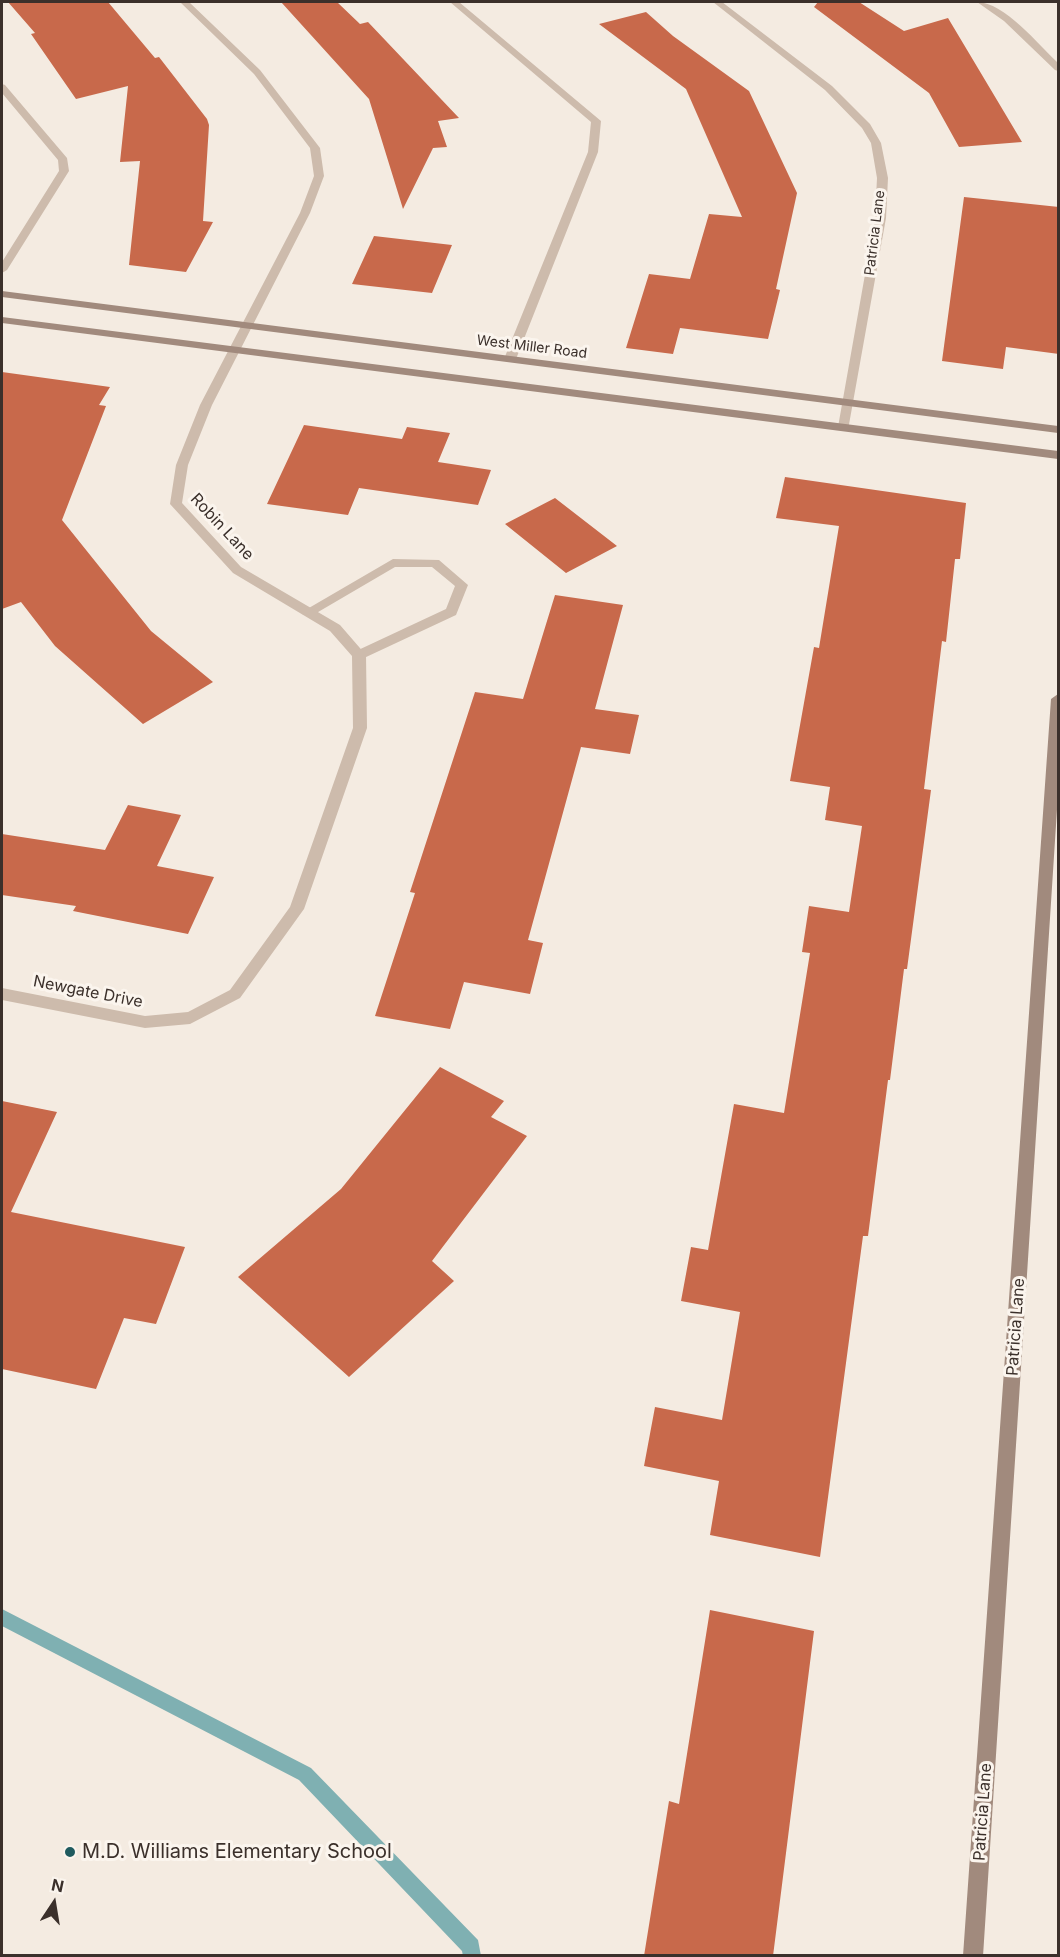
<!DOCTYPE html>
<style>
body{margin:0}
#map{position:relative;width:1060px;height:1957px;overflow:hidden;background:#f4ebe1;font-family:Inter,sans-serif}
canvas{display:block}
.frame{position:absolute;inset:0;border:3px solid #3b302b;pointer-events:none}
.north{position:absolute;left:24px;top:1873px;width:60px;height:60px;-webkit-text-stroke:4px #fbf5ee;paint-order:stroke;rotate:12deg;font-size:16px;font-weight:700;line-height:24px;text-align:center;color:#3b302b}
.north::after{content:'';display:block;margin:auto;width:21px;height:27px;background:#3b302b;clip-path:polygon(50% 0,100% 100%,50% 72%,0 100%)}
</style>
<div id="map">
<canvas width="1060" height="1957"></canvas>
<div class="frame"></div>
<div class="north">N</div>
</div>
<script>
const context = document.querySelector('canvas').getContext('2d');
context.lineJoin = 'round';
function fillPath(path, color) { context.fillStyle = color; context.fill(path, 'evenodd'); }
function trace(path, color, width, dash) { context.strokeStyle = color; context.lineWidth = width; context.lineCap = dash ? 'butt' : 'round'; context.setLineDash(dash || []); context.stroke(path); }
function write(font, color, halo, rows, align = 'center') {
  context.font = font + ' Inter,sans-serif'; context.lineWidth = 6; context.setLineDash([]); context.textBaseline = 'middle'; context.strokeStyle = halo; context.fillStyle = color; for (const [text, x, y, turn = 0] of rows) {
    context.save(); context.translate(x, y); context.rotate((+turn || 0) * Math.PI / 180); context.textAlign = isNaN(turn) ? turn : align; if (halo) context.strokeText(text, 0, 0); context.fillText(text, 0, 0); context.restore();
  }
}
fillPath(new Path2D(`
 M2,1609L311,1768L478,1940L481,1956H463L462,1951L299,1780L2,1626Z`), '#7fb0b2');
fillPath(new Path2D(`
 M8,2H108L155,58L159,57L207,119L209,125L203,221L213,222L186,272L129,265L140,161L120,162L128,86L76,99L31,34L35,33Z
 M281,2H337L360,24L368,22L459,118L438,121L447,147L433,148L403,209L369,99Z
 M818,2H859L904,31L948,18L1022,142L959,147L929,93L814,7Z
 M646,12L673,36L749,91L797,193L776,289L780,290L768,339L680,328L673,354L626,348L649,274L690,279L709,214L742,217L686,89L599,24Z
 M964,197L1059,207V354L1006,347L1003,369L942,361Z
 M374,236L452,245L432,293L352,284Z
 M2,372L110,387L99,405L106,406L62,520L151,631L213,682L143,724L55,646L21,602L2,609Z
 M304,425L402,439L407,427L450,433L438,462L491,470L478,505L359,488L348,515L267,504Z
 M785,477L966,503L960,559H955L946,642L942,641L924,789L931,790L907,969H904L890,1080H888L868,1236H863L820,1557L710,1535L719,1481L644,1466L655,1407L722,1420L740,1312L681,1301L691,1247L708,1250L734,1104L784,1113L810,953L802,952L809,906L849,912L862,826L825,820L830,787L790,781L814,647L819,648L839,526L776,518Z
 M555,498L617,546L566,573L505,524Z
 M555,595L623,605L595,709L639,715L630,754L581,747L528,940L543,943L530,994L464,982L450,1029L375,1016L415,893L410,892L475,692L523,699Z
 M128,805L181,815L157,866L214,877L188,934L73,911L76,906L2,895V834L105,850Z
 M440,1067L504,1101L491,1117L527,1136L432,1261L454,1281L349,1377L238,1277L341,1189Z
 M2,1101L57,1112L11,1212L185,1247L156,1324L124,1318L96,1389L2,1369Z
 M710,1610L814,1631L773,1956H644L669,1801L679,1804Z`), '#c8694b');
fillPath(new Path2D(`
 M450,2H459L601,121L598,152L516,359L510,362L504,359L588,152L591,122Z
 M977,2C1004,2 1039,45 1058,63V71L1055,70L1004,21Z
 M2,84L5,85L67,158L69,171L7,270L2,273V262L59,171L58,160L2,93Z
 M393,559L439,560L468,585L456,615L364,658H354L352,655L354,652L446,609L455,586L432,567H395L313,615H303L302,612Z`), '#cdbbac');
fillPath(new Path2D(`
 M180,2H189L260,70L320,148L324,176L310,213L212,405L188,465L182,503L241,567L340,625L366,655L367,728L304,909L240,998L190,1024L145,1028L2,1000V988L145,1016L188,1012L230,990L290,907L353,728L352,656L330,631L233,573L170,504L176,465L200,405L300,213L314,176L310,148L254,74Z
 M713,2H722L832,86L870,124L881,143L888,178L886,218L848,430L844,431L838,427L875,218L877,178L871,143L862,128L825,90Z`), '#cdbbac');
fillPath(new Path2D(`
 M2,291L1058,426V433L2,297Z
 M2,317L1058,451V459L2,323Z
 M1058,694V794L983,1956H963L1051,699Z`), '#a18a7d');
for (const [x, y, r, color] of [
 [70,1852,6,"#1f5a5e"]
]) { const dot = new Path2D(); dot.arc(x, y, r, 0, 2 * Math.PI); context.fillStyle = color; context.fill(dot); trace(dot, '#fbf5ee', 2); }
write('14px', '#3b302b', '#fbf5ee', [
 ["Patricia Lane",875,233,-83],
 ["West Miller Road",532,347,7]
]);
write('16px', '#3b302b', '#fbf5ee', [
 ["Robin Lane",222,527,47],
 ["Newgate Drive",88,992,11],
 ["Patricia Lane",1016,1327,-86],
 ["Patricia Lane",983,1812,-86]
]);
write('20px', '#3b302b', '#fbf5ee', [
 ["M.D. Williams Elementary School",82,1852]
], 'left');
</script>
